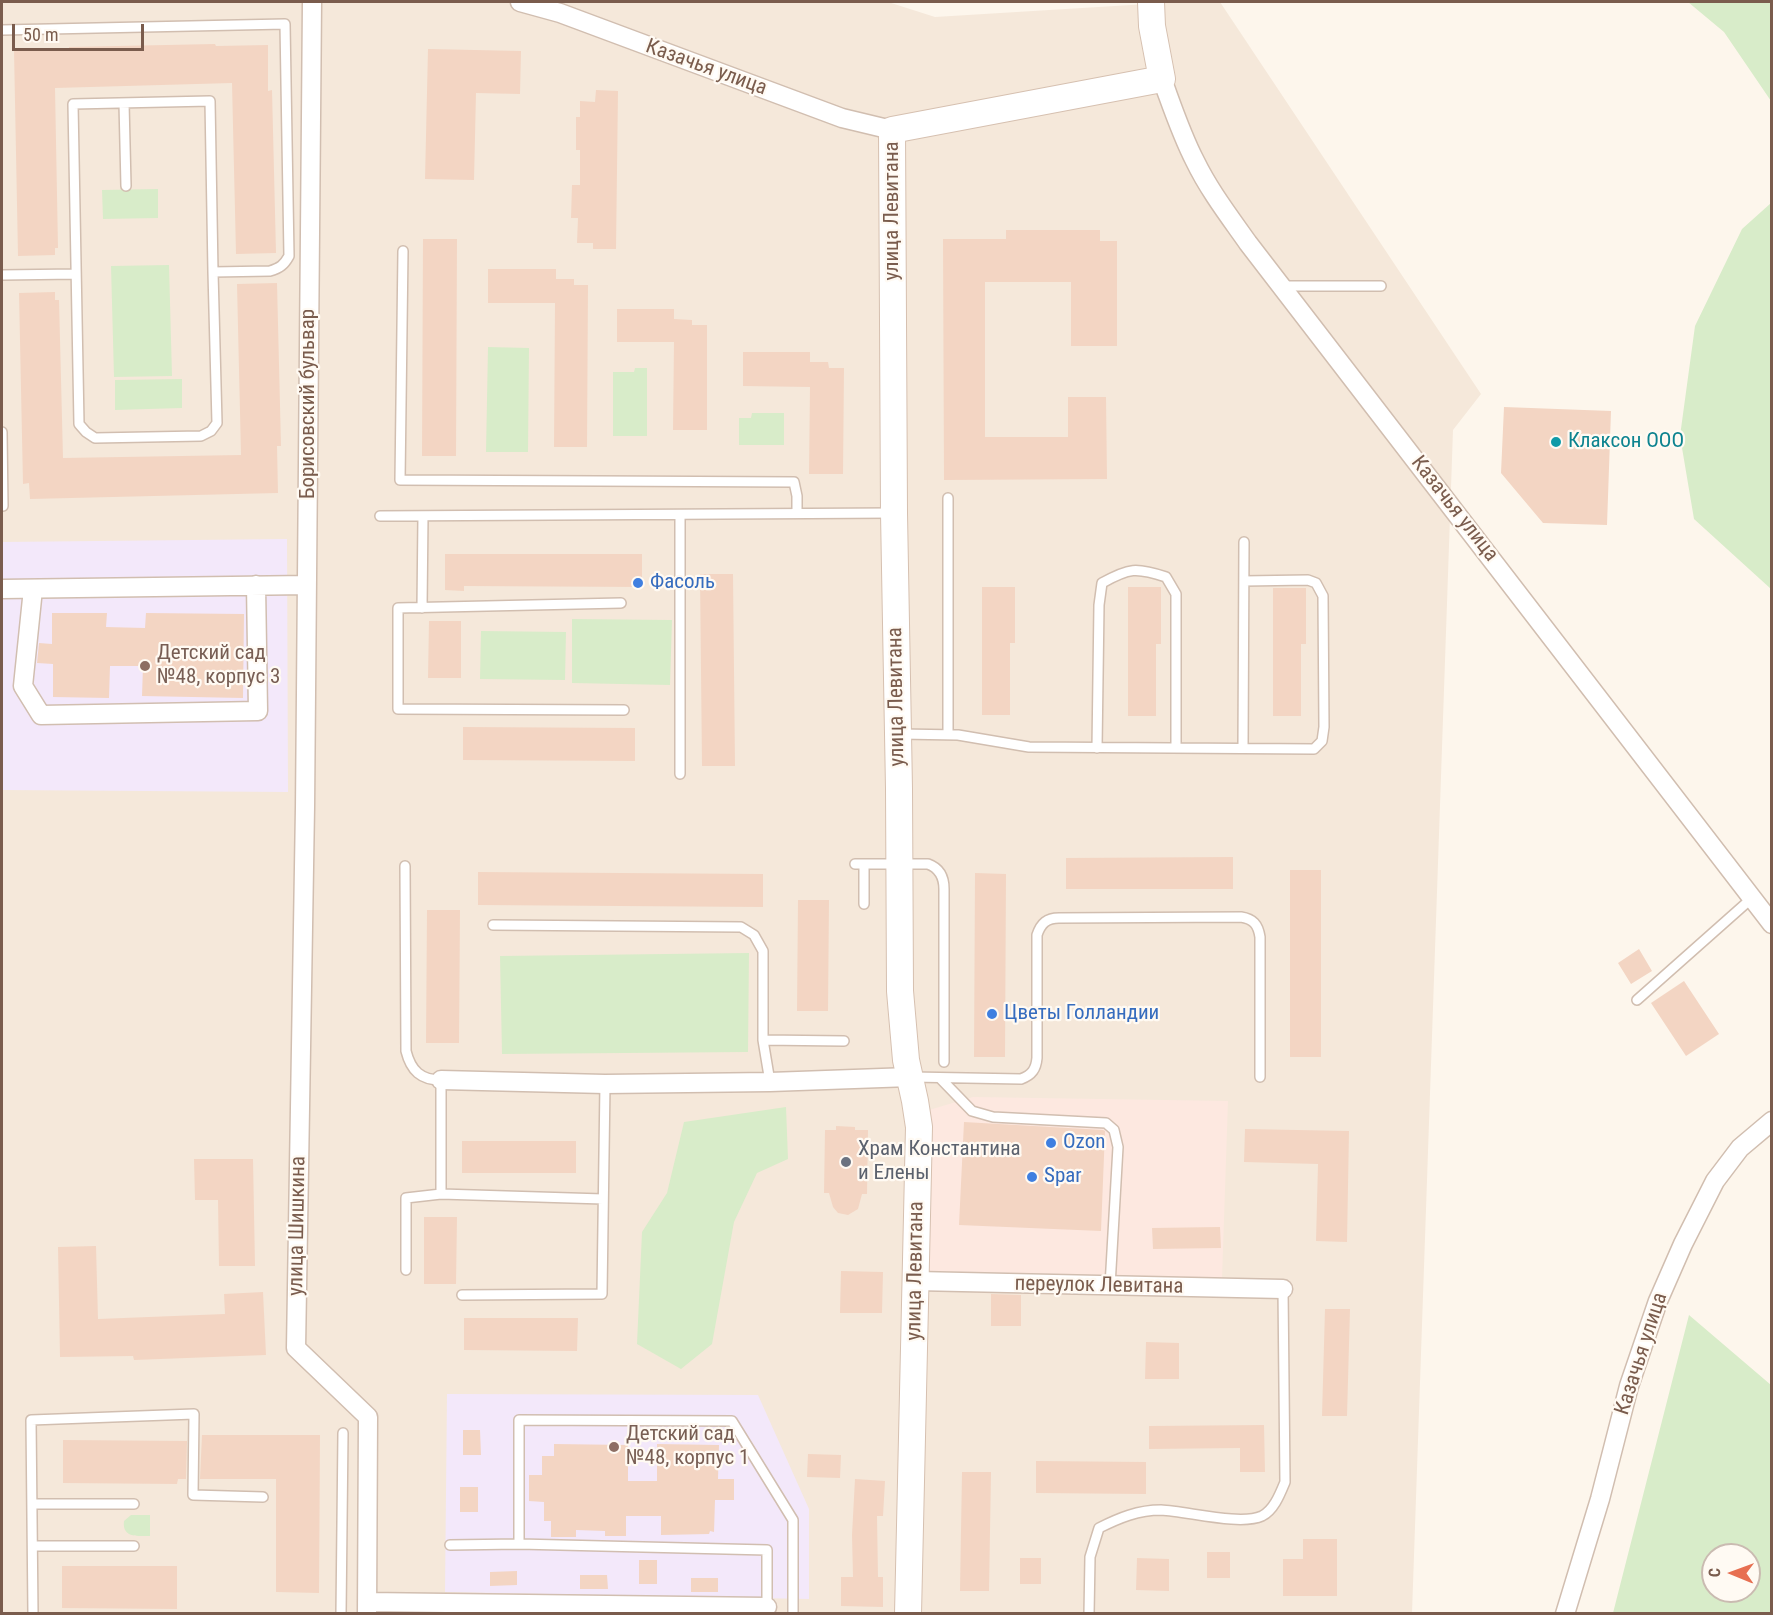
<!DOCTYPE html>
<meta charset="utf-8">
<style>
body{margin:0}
#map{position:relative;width:1773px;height:1615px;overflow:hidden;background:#fdf6ec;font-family:"Roboto Condensed",sans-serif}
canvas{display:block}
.frame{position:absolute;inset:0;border:3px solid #7a5c4d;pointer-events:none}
.north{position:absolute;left:1701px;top:1543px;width:60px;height:60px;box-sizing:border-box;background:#fffaf3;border:2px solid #cabbb1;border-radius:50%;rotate:271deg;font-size:16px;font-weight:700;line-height:24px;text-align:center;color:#7a5c4d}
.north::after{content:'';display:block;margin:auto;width:21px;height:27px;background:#e76f51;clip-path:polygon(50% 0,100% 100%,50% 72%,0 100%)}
.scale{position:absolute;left:12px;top:24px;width:132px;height:27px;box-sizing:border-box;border:3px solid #7a5c4d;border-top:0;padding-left:8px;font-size:18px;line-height:21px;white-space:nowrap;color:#7a5c4d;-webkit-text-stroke:4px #fffaf3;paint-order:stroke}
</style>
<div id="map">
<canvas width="1773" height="1615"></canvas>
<div class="frame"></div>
<div class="north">С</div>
<div class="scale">50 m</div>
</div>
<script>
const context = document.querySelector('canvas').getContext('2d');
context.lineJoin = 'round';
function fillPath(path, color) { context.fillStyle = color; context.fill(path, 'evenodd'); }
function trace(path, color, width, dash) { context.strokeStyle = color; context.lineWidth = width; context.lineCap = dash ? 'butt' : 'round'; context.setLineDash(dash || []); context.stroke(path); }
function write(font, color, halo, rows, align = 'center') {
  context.font = font + ' "Roboto Condensed",sans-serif'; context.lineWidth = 4.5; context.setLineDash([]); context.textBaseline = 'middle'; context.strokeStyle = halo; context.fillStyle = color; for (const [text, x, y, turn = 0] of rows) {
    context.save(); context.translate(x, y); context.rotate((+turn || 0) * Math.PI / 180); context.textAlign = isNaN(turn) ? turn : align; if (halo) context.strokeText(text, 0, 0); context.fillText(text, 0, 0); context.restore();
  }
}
fillPath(new Path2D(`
 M2,2H888L935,17L1180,2H1220L1481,394L1453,430L1412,1613L2,1614Z`), '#f5e8da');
fillPath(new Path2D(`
 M973,1097L1228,1101L1222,1279L926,1274L929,1110Z`), '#fde8e0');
fillPath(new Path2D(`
 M287,539L288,792L2,790V542Z
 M447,1394L758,1395L809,1509V1599L445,1592Z`), '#f3e8fa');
fillPath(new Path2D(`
 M1688,2H1771V101L1724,32Z
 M158,189V218L103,219L102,190Z
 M1771,203V589L1694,519L1680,436L1695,326L1742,229Z
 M169,265L172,376L114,377L111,266Z
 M488,347L529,348L528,452H486Z
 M635,368H647V436H613V372H634Z
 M182,379V408L115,410V380Z
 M752,413H784V445H739V418H751Z
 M572,619L672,620L670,685L572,683Z
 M481,631L566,632L565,680L480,679Z
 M749,953L748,1052L502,1054L500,956Z
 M786,1107L788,1159L757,1173L734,1222L712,1344L681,1369L637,1344L642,1232L667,1193L684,1122Z
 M1689,1315L1771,1385V1613H1613ZM1713,1555H1749V1591H1713Z
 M131,1515H150V1536C137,1536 122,1538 124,1521Z`), '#d8ecc9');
fillPath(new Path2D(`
 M215,44L216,46L268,45V91L272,90L276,253L236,254L232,83L55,88L58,248H55V255L18,256L14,50L69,49V47Z
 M428,49L521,51L520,94L476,93L474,180L425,179Z
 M596,90L618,91L616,249H593V243H577L578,218H571L572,185H580V150H576V117H580V101L595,102Z
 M1006,230H1100V241H1117V346H1071V282H985V437H1068V397H1106L1107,479L944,480L943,239H1006Z
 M423,239H457L456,456H422Z
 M488,269H556V279H574V285H588L587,447H554L555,303H488Z
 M277,283L281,446H277L278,493L30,499L29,483L23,484L19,293L55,292V300H59L63,458L241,455L237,284Z
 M617,309H674V319L692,320V325H707V430H673L674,342H617Z
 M743,352H810V362H828L829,368H844L843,474H809L810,387L743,386Z
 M1504,407L1611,411L1607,525L1543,523L1501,473Z
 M445,554H642V587L464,586V591L445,590Z
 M700,574H733L735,766H702Z
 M982,587H1015V643H1010V715H982Z
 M1128,587H1161V644H1156V716H1128Z
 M1273,588H1306V644H1301V716H1273Z
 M52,613H107L106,627L145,628L146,613L244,614L243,698L142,696L143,666H110L109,698L53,697V664L37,663L39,643L52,644Z
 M429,621H461V678H428Z
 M463,727L635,728V761L463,760Z
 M1233,857V889H1066V858Z
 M1290,870H1321V1057H1290Z
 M478,872L763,874V907L478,905Z
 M975,873L1006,874L1005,1057H974Z
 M798,900H829L828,1011H797Z
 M427,910H460L459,1043H426Z
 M1639,949L1652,971L1631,984L1618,963Z
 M1684,981L1719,1034L1686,1056L1651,1003Z
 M964,1122L1103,1130L1105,1131L1101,1231L959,1225Z
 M836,1126L855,1127V1130H868L867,1194H862L858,1209L848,1215L838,1213L833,1207L829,1193H824L825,1130H836Z
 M1245,1129L1349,1131L1347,1242L1316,1241L1318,1164L1244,1162Z
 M462,1141H576V1173H462Z
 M194,1159H253L255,1266H219L218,1200H195Z
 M424,1217H457L456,1284H424Z
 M1220,1227L1221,1248L1153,1249L1152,1228Z
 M96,1246L98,1319L225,1314L224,1294L263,1292L266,1355L134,1360L133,1356L60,1357L58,1247Z
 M841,1271L883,1272L882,1313H840Z
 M991,1294L1021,1295V1326H991Z
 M1325,1309H1350L1347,1416H1322Z
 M464,1318H578L577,1351L464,1350Z
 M1146,1342L1179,1343V1379H1145Z
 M1264,1425L1265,1472H1240V1448L1149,1449V1426Z
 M463,1430H480L481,1455H463Z
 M202,1435H320L319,1593L276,1592V1479H200Z
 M63,1440L187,1441L186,1479H178L177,1484L63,1483Z
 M554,1444L628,1445V1481H657V1444L719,1445L718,1479H734V1500H715L714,1532L710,1531L709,1534L661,1535V1516H626V1536H605V1531L576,1530V1537H551V1521H544V1502L529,1501V1475H542V1456H554Z
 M808,1454L841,1455L840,1478L807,1477Z
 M1036,1461L1146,1462V1494L1036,1493Z
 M962,1472H991L989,1591H960Z
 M855,1479L885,1481L883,1516H877L878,1577H883V1607L841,1606V1577H853L852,1535Z
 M460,1487H478V1512H460Z
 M1303,1539H1337V1596H1283V1559H1303Z
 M1207,1552H1230V1578H1207Z
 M1020,1558H1041V1584H1020Z
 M1137,1558L1169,1559V1591L1136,1590Z
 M639,1560H657V1584H639Z
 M62,1566H177V1609L62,1608Z
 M517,1571V1585L490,1586V1572Z
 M580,1575H607L608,1589H580Z
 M691,1578H718V1592H691Z`), '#f3d5c3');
const lane = new Path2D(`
 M2,30L285,24L289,256C284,265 280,268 270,271L213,272L210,101L73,104L79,424L86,432L95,438L201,436L211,431L217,423L213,272
 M124,103L126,186
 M403,251L400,480L794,482L797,496V512
 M2,275L76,274
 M1282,286H1381
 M2,432L3,506H2
 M380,516L894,513
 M680,516V774
 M621,603L398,608V709L624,710
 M422,608L423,516
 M901,734L958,735L1029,747L1314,749L1322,741L1324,727L1323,596L1316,583L1308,580L1244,581
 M948,735V498
 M1097,748L1099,605L1102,583C1129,568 1136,567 1166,577L1176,594V748
 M1243,748L1244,542
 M855,864H928C939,868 944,876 944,889V1062
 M864,864V904
 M405,866L406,1051C411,1071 421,1080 441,1080V1194L406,1198V1270
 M493,925L741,927L754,935L763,951V1040L770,1082
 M1637,1000L1752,898
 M763,1040L844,1041
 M912,1077L1021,1079C1032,1075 1036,1069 1037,1058V935C1041,923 1047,918 1059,918L1241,917C1253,919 1258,924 1260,937V1077
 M940,1078L972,1111L993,1117L1106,1123L1114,1130L1118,1147L1110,1286
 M441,1194L603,1199
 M462,1295L602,1294L605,1084
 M32,1504H134
 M450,1545L519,1544
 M33,1546H134
 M767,1608V1550L519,1544V1420L732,1421L793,1520V1614
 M33,1614L31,1420L194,1414L193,1495L263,1497
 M341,1614L343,1433
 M1089,1614L1090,1557L1099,1528C1119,1518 1138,1510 1161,1510C1187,1511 1240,1526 1262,1516C1274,1510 1280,1494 1285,1482L1283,1289`);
const street = new Path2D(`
 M312,2L305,807L296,1348L368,1417L367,1614
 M520,2L560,13L842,118L892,130
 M1162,79C1172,106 1181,134 1195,161C1209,190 1229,216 1248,243L1772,924
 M2,589L307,585
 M33,589L23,686L41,715L258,711L256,585
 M441,1080L605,1084L770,1082L910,1077
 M916,1281L1283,1289
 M367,1602L767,1607
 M1565,1614L1600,1499L1629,1386L1658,1301L1683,1244L1715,1181L1740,1148L1772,1121`);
const secondary = new Path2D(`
 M908,1614L919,1127L915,1101L906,1060L900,991L899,789L894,513L892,130L1162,79L1152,26L1151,2`);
trace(lane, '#d1beb0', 12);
trace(street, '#d1beb0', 21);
trace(secondary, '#d6c0b0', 28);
trace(lane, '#fff', 9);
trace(street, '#fff', 18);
trace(secondary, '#fff', 26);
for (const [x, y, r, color] of [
 [1556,442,6,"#0f9aa8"],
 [638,583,6,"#3f7fe0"],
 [145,666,6,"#8d6e63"],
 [992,1014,6,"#3f7fe0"],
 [1051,1143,6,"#3f7fe0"],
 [846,1162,6,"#6b7280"],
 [1032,1177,6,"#3f7fe0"],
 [614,1447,6,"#8d6e63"]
]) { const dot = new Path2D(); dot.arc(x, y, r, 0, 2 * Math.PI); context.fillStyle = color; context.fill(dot); trace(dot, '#fffaf3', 2); }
write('21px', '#7a5c4d', '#fffaf3', [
 ["Казачья улица",706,68,20],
 ["улица Левитана",893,211,-90],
 ["Борисовский бульвар",309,404,-90],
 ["Казачья улица",1454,509,52],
 ["улица Левитана",897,697,-91],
 ["улица Шишкина",298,1226,-89],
 ["улица Левитана",916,1271,-89],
 ["переулок Левитана",1099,1286,1],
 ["Казачья улица",1642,1354,-72]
]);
write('21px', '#0d838f', '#fffaf3', [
 ["Клаксон ООО",1568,442]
], 'left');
write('21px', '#366cbe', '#fffaf3', [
 ["Фасоль",650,583],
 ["Цветы Голландии",1004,1014],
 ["Ozon",1063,1143],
 ["Spar",1044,1177]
], 'left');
write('21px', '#785e54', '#fffaf3', [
 ["Детский сад",157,654],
 ["№48, корпус 3",157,678],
 ["Детский сад",626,1435],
 ["№48, корпус 1",626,1459]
], 'left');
write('21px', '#5b616d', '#fffaf3', [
 ["Храм Константина",858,1150],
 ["и Елены",858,1174]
], 'left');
</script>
